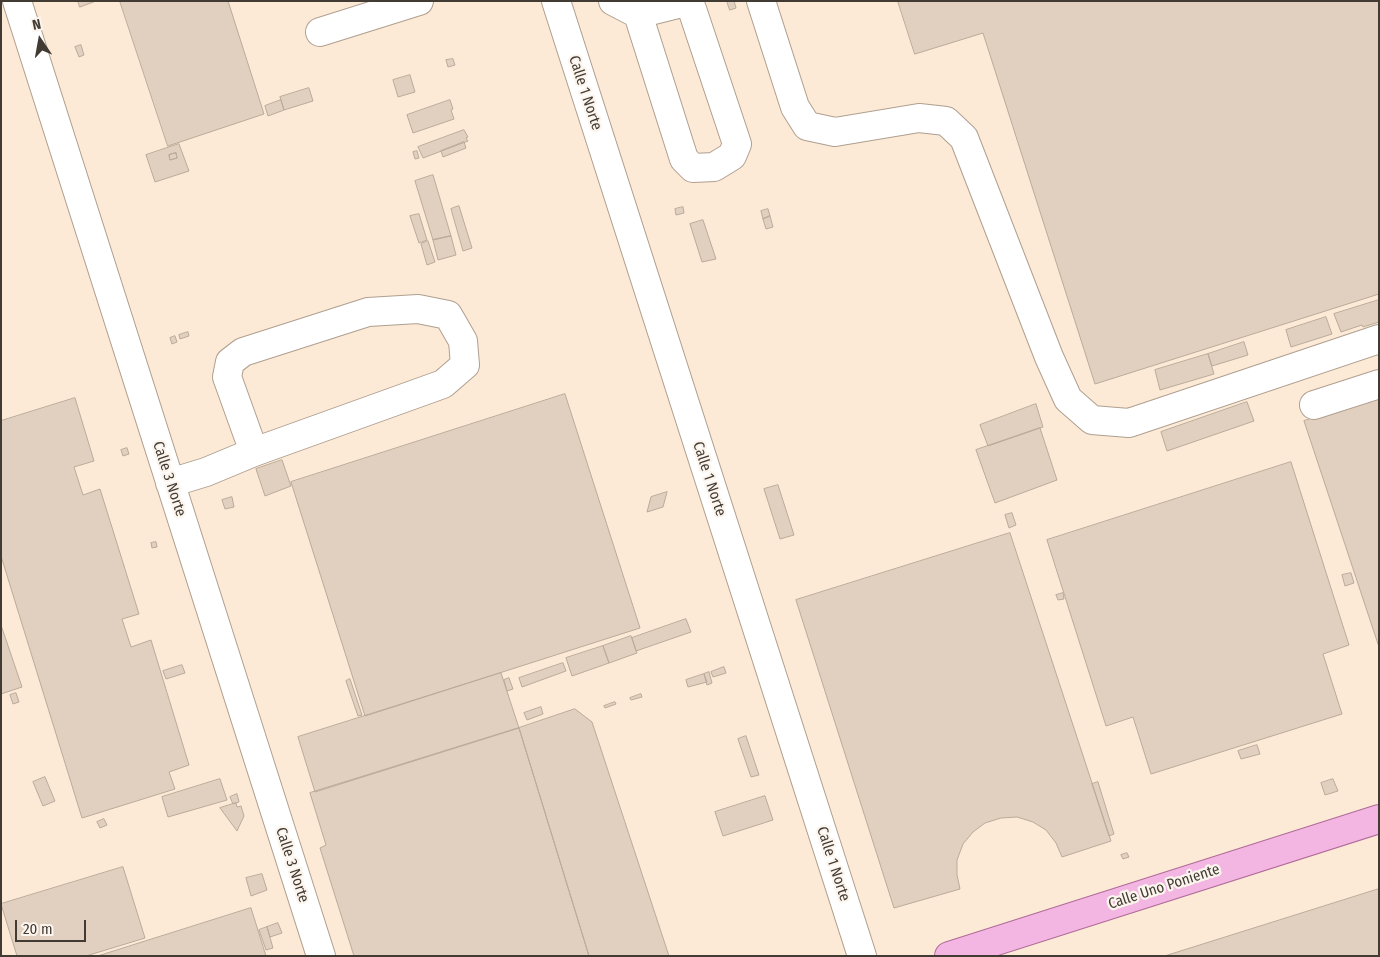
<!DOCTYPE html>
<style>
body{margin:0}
#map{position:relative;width:1380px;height:957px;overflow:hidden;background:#fcf5ee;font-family:"Fira Sans Condensed",sans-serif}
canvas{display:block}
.frame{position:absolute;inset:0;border:2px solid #413b34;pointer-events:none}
.north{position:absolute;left:15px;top:15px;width:50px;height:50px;-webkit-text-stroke:4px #fcf5ee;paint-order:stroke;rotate:348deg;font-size:14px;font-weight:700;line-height:20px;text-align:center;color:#413b34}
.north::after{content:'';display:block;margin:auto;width:18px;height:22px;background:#413b34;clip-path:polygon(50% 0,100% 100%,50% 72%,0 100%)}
.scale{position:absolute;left:15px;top:920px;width:71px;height:22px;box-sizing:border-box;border:2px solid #413b34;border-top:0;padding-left:6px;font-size:15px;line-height:18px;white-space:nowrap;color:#413b34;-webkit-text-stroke:4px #fcf5ee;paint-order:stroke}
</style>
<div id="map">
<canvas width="1380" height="957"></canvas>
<div class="frame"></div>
<div class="north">N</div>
<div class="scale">20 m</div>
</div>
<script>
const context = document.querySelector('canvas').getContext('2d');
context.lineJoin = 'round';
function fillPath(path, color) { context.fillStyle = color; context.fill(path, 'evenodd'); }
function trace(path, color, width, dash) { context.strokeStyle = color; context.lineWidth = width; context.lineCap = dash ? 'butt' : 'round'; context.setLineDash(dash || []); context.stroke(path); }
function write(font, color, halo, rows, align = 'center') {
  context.font = font + ' "Fira Sans Condensed",sans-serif'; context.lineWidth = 4.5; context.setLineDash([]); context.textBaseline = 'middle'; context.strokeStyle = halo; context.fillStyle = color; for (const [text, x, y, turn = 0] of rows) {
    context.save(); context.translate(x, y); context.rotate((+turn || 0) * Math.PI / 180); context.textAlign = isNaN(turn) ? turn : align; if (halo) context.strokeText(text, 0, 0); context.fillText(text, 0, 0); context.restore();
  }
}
fillPath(new Path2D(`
 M1,1H1379V956H1Z`), '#fcead7');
const building = new Path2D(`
 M78,1H96L80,7Z
 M120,1H228L264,114L168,146Z
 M727,1H734L736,8L730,10Z
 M898,1H1379V294L1095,384L983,33L915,54Z
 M81,45L84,55L79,57L75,47Z
 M453,59L455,65L448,67L446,60Z
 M410,75L415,92L398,97L393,80Z
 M309,88L313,101L284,110L280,97Z
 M281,100L284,110L268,116L265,106Z
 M450,100L453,109L451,110L454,119L413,133L407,115Z
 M464,130L468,137L466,138L468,141L423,158L418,147Z
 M464,142L466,148L443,157L441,151Z
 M179,144L189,171L155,182L146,155ZM176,153L177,158L170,160L169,155Z
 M417,151L419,158L415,159L413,152Z
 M176,153L177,158L170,160L169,155Z
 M433,175L451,236L433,240L415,181Z
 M459,206L472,248L463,251L451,209Z
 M683,207L684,213L676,215L675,209Z
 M768,209L770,216L763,219L761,211Z
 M419,214L427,240L419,243L410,216Z
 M770,216L773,227L766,229L763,219Z
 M703,220L716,259L702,262L690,224Z
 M451,236L456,255L438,260L433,240Z
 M428,241L435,262L427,265L421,244Z
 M1379,300V322L1363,327L1362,325L1341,332L1334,314Z
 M1326,317L1332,334L1291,347L1286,330Z
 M188,332L189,336L180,339L179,335Z
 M175,336L177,342L172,344L170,338Z
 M1244,342L1248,355L1212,366L1208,354Z
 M1208,354L1214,374L1160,390L1155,370Z
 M565,394L640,628L365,716L291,482Z
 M1379,397V647L1304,421Z
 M75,398L94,461L74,467L83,495L100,489L139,614L122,619L131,647L151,640L189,765L169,772L175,789L82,818L1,556V421Z
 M1247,402L1254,421L1167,451L1161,432Z
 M1036,404L1043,427L988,446L980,425Z
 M1040,428L1057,480L995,503L976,450Z
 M127,448L129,454L123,456L121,450Z
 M282,460L291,486L265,496L256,469Z
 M1291,462L1349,645L1323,654L1342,714L1151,774L1133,717L1106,726L1047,540Z
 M778,485L794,535L780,539L764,489Z
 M667,492L663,507L647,512L651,497Z
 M232,497L234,507L225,509L222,500Z
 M1012,513L1016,525L1009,528L1005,515Z
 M1010,533L1111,841L1062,857L1056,843L1046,830L1033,822L1017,817L1001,818L985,823L973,832L963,844L957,860V875L960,889L894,908L796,600Z
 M156,542L157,547L152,548L151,543Z
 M1351,573L1354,583L1345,586L1342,575Z
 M1063,593L1064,599L1058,600L1056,595Z
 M686,619L691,632L636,651L632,638Z
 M1,625L22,687L1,694Z
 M631,636L637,653L609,663L603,646Z
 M603,646L609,663L572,676L566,658Z
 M563,663L566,671L522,687L519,678Z
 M182,665L185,673L166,679L163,671Z
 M724,667L726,673L713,677L711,672Z
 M709,672L712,683L707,685L704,674Z
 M501,673L519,728L315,792L298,737Z
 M704,674L707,682L688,687L686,680Z
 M509,678L513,689L507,691L504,680Z
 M350,679L362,715L358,716L346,681Z
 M16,693L19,702L13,704L10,695Z
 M641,694L642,697L631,700L630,698Z
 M615,702L616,704L605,708L604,706Z
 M541,707L543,714L527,720L524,713Z
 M575,709L592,722L669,956H589L519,728Z
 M519,728L589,956H354L320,848L326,845L310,793Z
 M746,736L759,775L751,777L738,739Z
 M1257,745L1260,754L1241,759L1238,751Z
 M45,777L55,801L43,806L33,782Z
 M220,779L227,800L168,817L162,797Z
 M1333,779L1338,791L1325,795L1321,783Z
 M1098,782L1114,834L1109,836L1092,784Z
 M237,794L239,802L233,804L230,797Z
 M765,796L773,820L723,836L715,812Z
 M236,803L237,807L241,806L244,816L237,831L220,808Z
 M104,819L107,825L100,828L97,822Z
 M1127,853L1129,857L1123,859L1121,855Z
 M123,867L145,938L86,956H17L1,904Z
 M262,874L267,890L251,896L246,878Z
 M1379,889V956H1165Z
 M251,908L266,956H98Z
 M278,923L282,933L270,937L267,927Z
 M267,927L273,948L266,950L259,930Z`);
fillPath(building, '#e1d0bf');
trace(building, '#bbab9a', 1);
const minor = new Path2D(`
 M17,1L321,956
 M556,1L862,956
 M613,1L638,14L682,3L689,4L692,9L737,144L732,156L714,167L693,168L684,159L638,14
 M761,1L795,107L807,126L835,132L919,118L946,121L964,138L1049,357L1068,399L1092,420L1129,423L1379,339
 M320,32L419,1
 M1314,405L1379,384
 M170,483L206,472L254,452L443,384L465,365L463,341L448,315L418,309L368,312L243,352L230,362L227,377L254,452`);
const major = new Path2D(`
 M949,956L1379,819`);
trace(minor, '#af9f8f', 30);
trace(major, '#b06b98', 30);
trace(minor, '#fff', 28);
trace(major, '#f3b6e2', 28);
write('15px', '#413b34', '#fcf5ee', [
 ["Calle 1 Norte",585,93,72],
 ["Calle 3 Norte",169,479,72],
 ["Calle 1 Norte",709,479,72],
 ["Calle 1 Norte",833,864,72],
 ["Calle 3 Norte",292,865,72],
 ["Calle Uno Poniente",1164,887,-18]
]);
</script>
